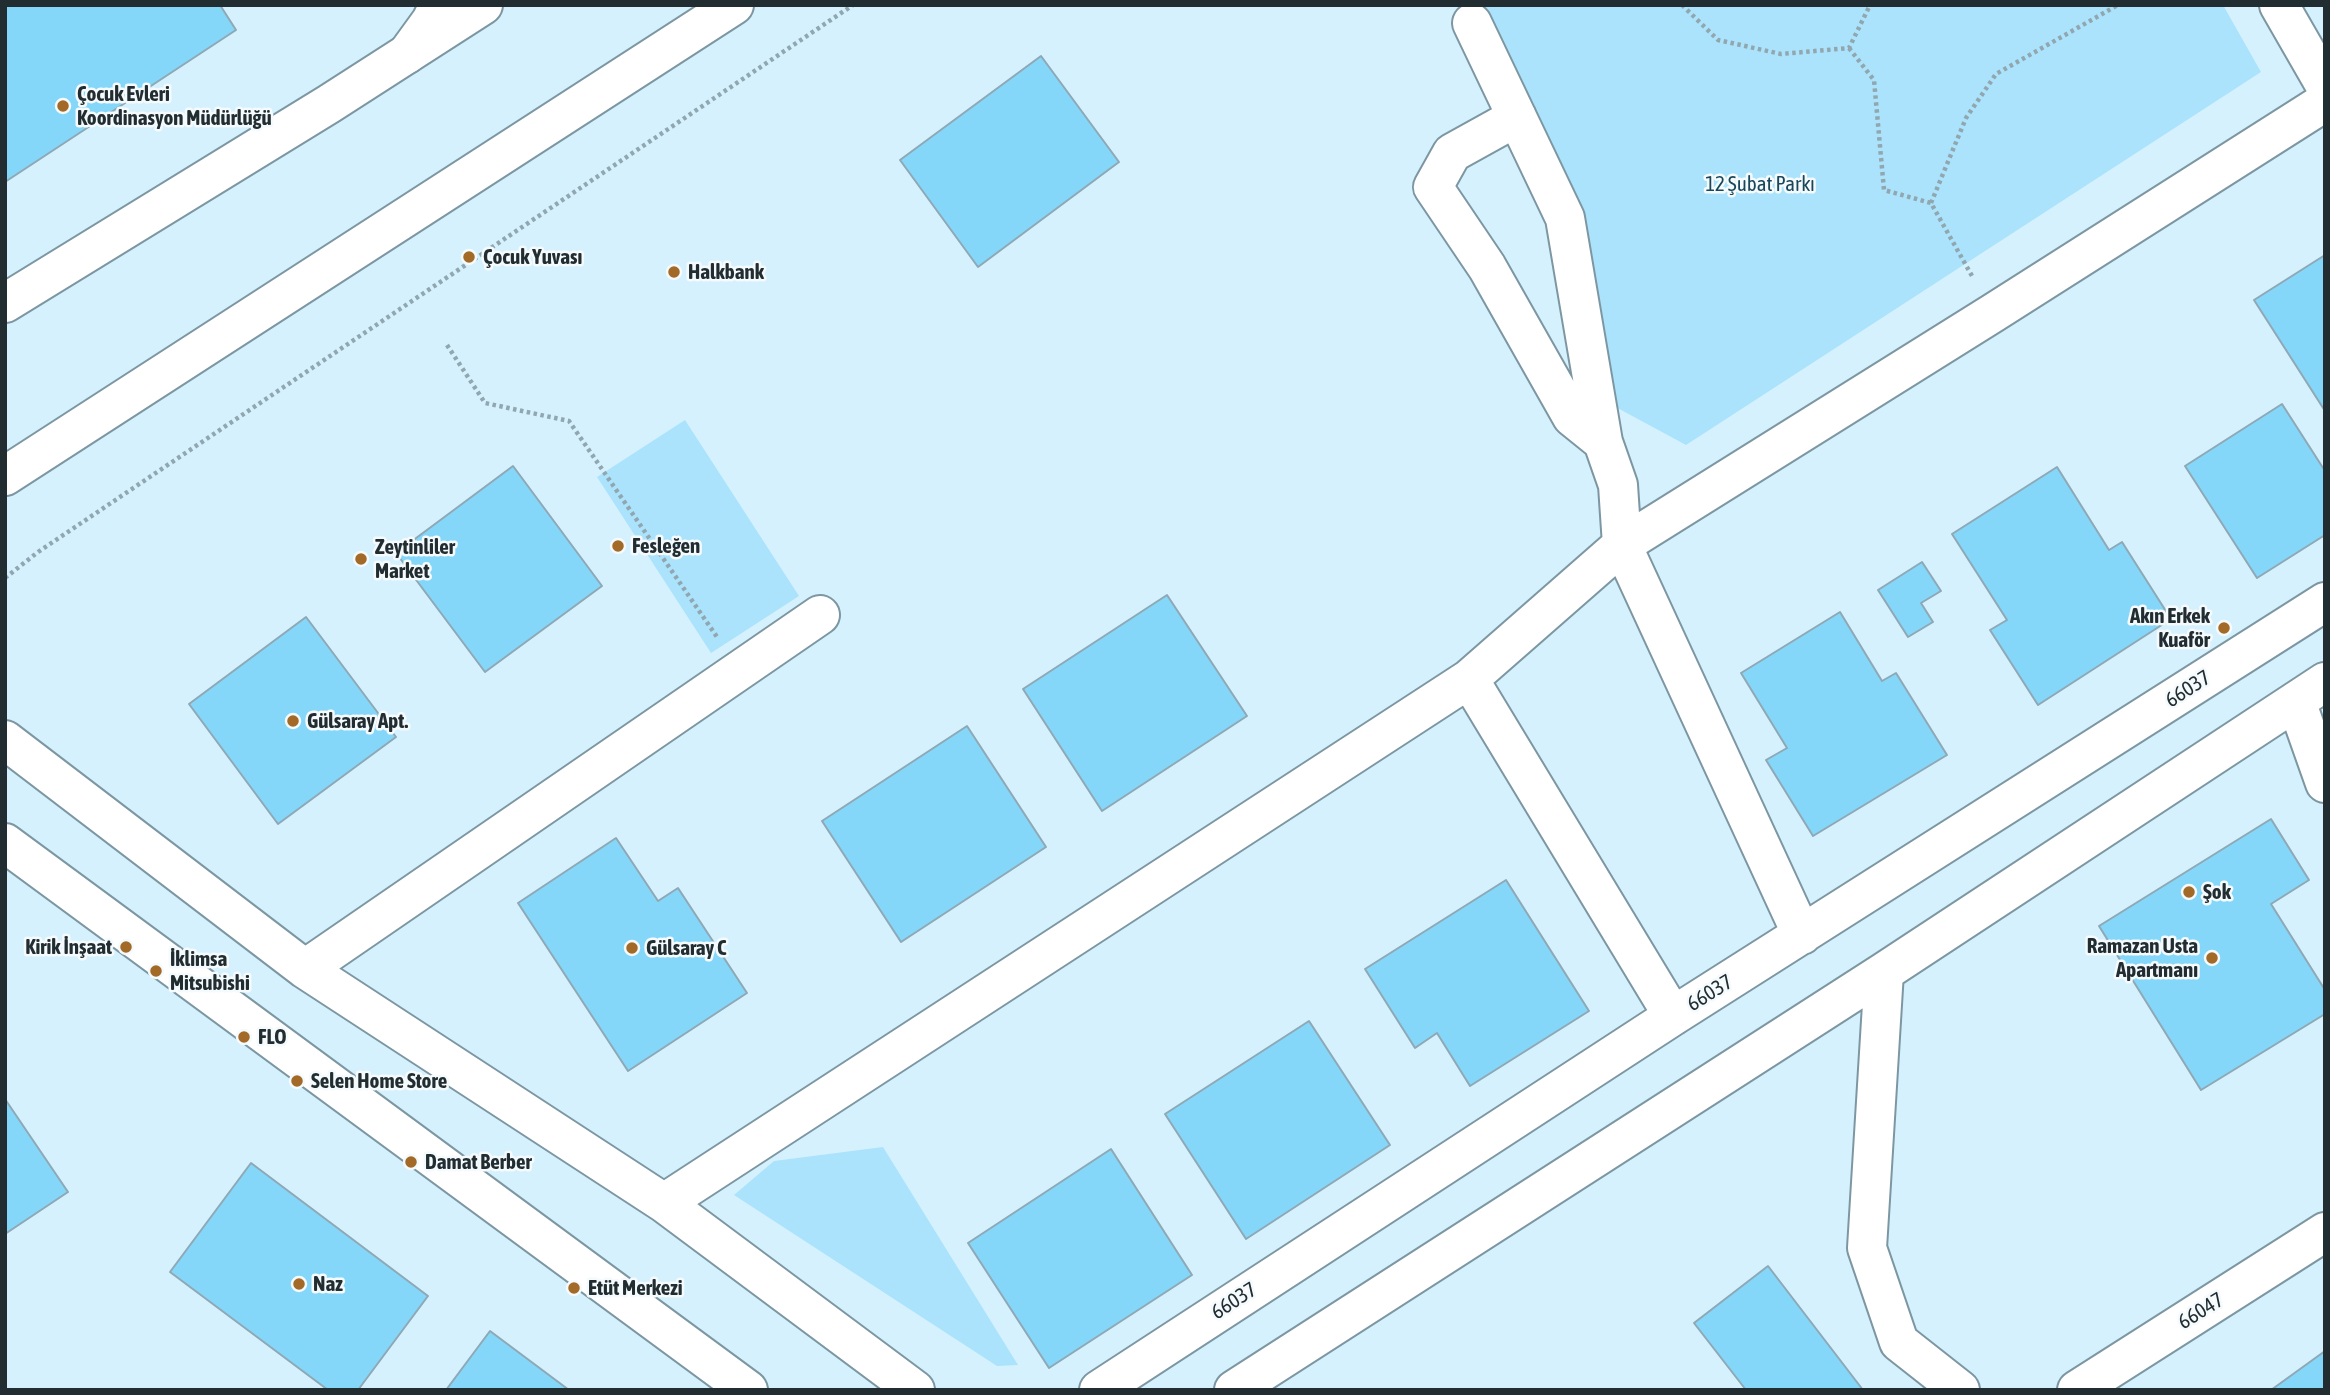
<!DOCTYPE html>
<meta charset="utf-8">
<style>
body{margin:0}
#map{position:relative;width:2330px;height:1395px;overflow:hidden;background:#d5f1fe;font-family:"Asap Condensed",sans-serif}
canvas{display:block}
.frame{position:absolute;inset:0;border:7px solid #222d32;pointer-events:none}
</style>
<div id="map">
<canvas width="2330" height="1395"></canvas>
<div class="frame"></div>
</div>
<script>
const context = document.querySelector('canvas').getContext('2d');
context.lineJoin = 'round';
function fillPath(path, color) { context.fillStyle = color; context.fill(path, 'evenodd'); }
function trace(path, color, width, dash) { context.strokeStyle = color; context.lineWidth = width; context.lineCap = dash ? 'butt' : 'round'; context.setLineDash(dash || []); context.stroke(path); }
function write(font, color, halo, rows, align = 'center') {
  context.font = font + ' "Asap Condensed",sans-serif'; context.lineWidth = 5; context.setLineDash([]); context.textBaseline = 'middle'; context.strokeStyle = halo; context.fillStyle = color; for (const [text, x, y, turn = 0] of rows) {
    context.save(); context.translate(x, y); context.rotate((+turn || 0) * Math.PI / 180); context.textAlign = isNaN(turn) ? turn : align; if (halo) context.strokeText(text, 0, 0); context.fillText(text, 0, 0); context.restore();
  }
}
fillPath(new Path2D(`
 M1485,5H2223L2261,72L1686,445L1599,398L1569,257L1585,214Z
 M685,420L799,596L711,653L597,477Z
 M883,1147L1018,1365L997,1366L734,1195L774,1161Z`), '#abe3fc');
const building = new Path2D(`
 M5,5H220L236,30L5,182Z
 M1041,56L1119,162L978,267L900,160Z
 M2325,255V411L2254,300Z
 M2282,404L2325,471V535L2257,578L2185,466Z
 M513,466L602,586L485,672L396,553Z
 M2057,467L2109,550L2122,542L2171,619L2038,705L1990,630L2007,620L1952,534Z
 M1922,562L1941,591L1921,603L1933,622L1908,637L1878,590Z
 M1167,595L1247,716L1102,811L1023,689Z
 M1840,612L1882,681L1896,673L1947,755L1813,836L1766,760L1787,748L1741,673Z
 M306,617L396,737L278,824L189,704Z
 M967,726L1046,847L901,942L822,821Z
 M2271,819L2309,880L2271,904L2325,990V1014L2201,1090L2099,926Z
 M616,838L658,901L678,888L747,993L628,1071L518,903Z
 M1506,880L1589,1011L1470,1086L1437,1033L1415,1048L1365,969Z
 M1309,1021L1390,1145L1246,1239L1165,1114Z
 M5,1099L68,1192L5,1234Z
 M1111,1149L1192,1275L1049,1368L968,1243Z
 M251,1163L428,1296L358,1390H328L170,1272Z
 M1768,1266L1863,1390H1746L1694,1323Z
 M490,1331L569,1390H446Z
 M2325,1351V1390H2271Z`);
fillPath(building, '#85d7fa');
trace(building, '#8ea8b5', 2);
const minor = new Path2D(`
 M2279,5L2325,85
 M1472,23L1565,218L1603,442L1618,485L1622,545L1802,935
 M407,54L431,21L439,5
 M1517,117L1452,153L1433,187L1487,267L1572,417L1603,442
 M1469,679L1673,1016
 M2296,701L2325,783
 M5,740L305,969L664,1203L915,1390
 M5,843L748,1390
 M305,969L820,615
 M1884,972L1867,1248L1899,1342L1960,1390
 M664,1203L1469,679L1622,545L1993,313L2325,102
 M1099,1390L1673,1016L2325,602
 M1234,1390L1884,972L2325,682
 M2077,1390L2325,1232`);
const major = new Path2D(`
 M5,303L329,104L483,5
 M5,476L734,5`);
trace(minor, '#7d97a2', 42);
trace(major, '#7d97a2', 42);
trace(new Path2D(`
 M1682,5L1718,40L1781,54L1849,48L1870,5
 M1849,48L1874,80L1884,190L1931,203L1972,276
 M1931,203L1966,118L1996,74L2118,5
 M447,345L485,403L569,421L717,637
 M5,578L38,552L853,5`), '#91a7b0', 4.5, [3.5, 3.5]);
trace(minor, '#fff', 38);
trace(major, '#fff', 38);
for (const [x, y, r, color] of [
 [63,106,7,"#a26927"],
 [469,257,7,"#a26927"],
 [674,272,7,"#a26927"],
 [618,546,7,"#a26927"],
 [361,559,7,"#a26927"],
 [2224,628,7,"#a26927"],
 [293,721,7,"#a26927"],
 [2189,892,7,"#a26927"],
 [126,947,7,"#a26927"],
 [632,948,7,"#a26927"],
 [2212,958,7,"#a26927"],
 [156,971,7,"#a26927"],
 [244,1037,7,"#a26927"],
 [297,1081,7,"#a26927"],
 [411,1162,7,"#a26927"],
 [299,1284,7,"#a26927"],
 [574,1288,7,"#a26927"]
]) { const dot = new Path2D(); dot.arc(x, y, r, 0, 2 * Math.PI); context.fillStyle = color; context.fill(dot); trace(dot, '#f5fafd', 2.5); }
write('bold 21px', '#222d32', '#f5fafd', [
 ["Çocuk Evleri",77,94],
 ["Koordinasyon Müdürlüğü",77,118],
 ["Çocuk Yuvası",483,257],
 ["Halkbank",688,272],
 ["Fesleğen",632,546],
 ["Zeytinliler",375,547],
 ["Market",375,571],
 ["Akın Erkek",2210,616,"right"],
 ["Kuaför",2210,640,"right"],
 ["Gülsaray Apt.",307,721],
 ["Şok",2203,892],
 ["Ramazan Usta",2198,946,"right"],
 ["Apartmanı",2198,970,"right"],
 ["Kirik İnşaat",112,947,"right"],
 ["Gülsaray C",646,948],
 ["İklimsa",170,959],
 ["Mitsubishi",170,983],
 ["FLO",258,1037],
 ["Selen Home Store",311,1081],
 ["Damat Berber",425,1162],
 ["Naz",313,1284],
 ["Etüt Merkezi",588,1288]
], 'left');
write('21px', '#184759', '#f5fafd', [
 ["12 Şubat Parkı",1760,184]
]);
write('21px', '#222d32', '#f5fafd', [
 ["66037",2188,689,-33],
 ["66037",1710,993,-32],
 ["66037",1234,1301,-33],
 ["66047",2201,1311,-32]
]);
</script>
